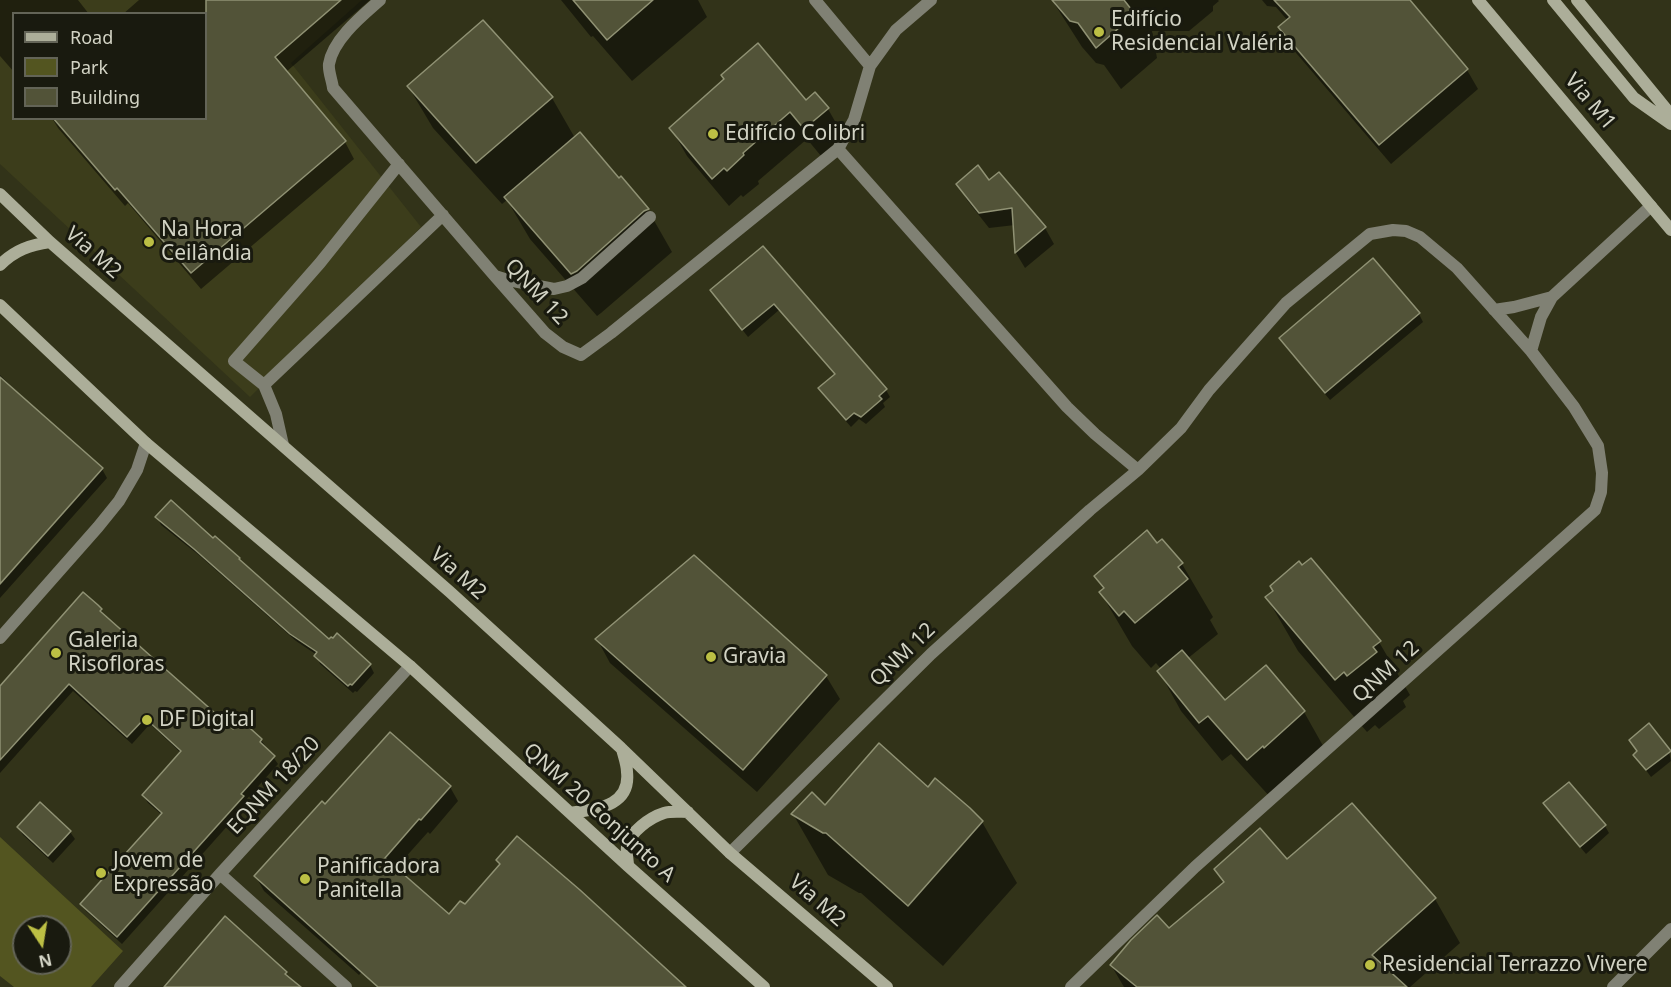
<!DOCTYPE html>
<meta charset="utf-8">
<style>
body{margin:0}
#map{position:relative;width:1671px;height:987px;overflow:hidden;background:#323319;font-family:"Noto Sans",sans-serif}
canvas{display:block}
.legend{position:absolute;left:12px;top:12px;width:195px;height:108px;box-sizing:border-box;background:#191a0f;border:2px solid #636457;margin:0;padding:8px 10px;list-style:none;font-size:18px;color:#d2d3c4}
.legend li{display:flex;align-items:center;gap:12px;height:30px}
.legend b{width:30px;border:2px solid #636457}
.north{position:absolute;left:12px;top:915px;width:60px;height:60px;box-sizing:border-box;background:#191a0f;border:2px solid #636457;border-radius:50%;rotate:168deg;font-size:16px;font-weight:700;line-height:24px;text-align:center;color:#d2d3c4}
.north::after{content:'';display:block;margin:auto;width:21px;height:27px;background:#bcbf44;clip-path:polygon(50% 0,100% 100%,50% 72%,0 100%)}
</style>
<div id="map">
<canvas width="1671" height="987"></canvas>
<ul class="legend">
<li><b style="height:8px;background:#acae99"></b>Road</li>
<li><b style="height:16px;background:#535520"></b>Park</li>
<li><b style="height:16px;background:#525338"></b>Building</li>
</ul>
<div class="north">N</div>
</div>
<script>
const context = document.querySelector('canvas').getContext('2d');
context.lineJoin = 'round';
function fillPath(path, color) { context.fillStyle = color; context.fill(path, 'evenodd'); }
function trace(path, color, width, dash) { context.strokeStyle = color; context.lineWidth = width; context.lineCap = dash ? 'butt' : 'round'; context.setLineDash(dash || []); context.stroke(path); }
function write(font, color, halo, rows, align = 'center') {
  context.font = font + ' "Noto Sans",sans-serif'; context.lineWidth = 6; context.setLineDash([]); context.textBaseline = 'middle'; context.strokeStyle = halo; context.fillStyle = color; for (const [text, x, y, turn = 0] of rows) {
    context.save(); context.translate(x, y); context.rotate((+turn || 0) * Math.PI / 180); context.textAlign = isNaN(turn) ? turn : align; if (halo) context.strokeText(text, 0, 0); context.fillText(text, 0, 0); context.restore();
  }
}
fillPath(new Path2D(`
 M0,0H362L291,63L421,227L250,397L0,164ZM14,14H206V118H14Z`), '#3c3d1b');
fillPath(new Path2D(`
 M0,837L123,951L91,987H14L0,976ZM24,927H60V963H24Z`), '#535520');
fillPath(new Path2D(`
 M0,0H78L89,14H14V72L0,56Z
 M139,0H370L286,72L345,142L354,159L201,289L128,203L125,206L58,128L52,118H206V14H123Z
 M561,0H698L707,17L632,81L593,36L591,37Z
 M1052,0H1218L1219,1L1213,6V11L1189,31H1152L1157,58L1121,89L1104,65L1096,63L1082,47Z
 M1262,0H1408L1467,70L1478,89L1391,164L1291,47L1280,28L1288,21L1276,7L1267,6Z
 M483,22L552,98L575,138L618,180L621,178L648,210L672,252L601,313L597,316L530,239L507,200L502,204L433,128L408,86Z
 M726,80L806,102L815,94L828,109L844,137L821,156L807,139L758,181L759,184L743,197L741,195L729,206L687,156L671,128Z
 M988,182L1045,228L1054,244L1025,268L1016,253L1015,225L989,228L967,200L958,184Z
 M763,248L886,390L890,397L883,403L885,407L866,424L859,419L851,427L824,396L820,389L836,375L779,310L748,337L717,297Z
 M1373,260L1419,314L1423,322L1330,400L1285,346L1281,339Z
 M0,375L11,386L15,393L102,469L107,478L0,598Z
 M157,517L213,540L239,559L243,565L331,643L337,635L370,665L374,673L357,692L355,691L353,693L320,664L317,655L296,641L200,556L161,525Z
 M1157,545L1182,564L1213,617L1210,620L1218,634L1187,659L1225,702L1266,668L1304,712L1326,751L1271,798L1231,754L1222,761L1181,711L1159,671L1161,669L1156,663L1151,668L1132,646L1101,593L1104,590L1095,576Z
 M1267,598L1379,642L1410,695L1403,701L1406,707L1379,729L1375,725L1367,732L1298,651Z
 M101,610L105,617L233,731L261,740L278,764L245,801L247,804L122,944L86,911L81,904L162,815L148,803L143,795L181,753L150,724L132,744L73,691L0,773V688Z
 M597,639L826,676L840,699L757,792L610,663Z
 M1669,752L1671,761L1651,777L1635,755Z
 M1569,784L1605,826L1609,833L1586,854L1550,811L1545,804Z
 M450,787L458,801L430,834L428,832L395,869L449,916L465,907L500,865L497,860L685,987H384L367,966L359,975L264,891L256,877L326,806Z
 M928,789L982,822L1017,883L943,966L861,893H859L828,875L793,814L825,807Z
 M1352,805L1435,899L1460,943L1410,987H1124L1111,965L1169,930L1224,884L1216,869L1287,861Z
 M18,827L70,832L75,839L53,863L23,835Z`), '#0007');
const building = new Path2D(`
 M206,0H341L275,57L346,141L191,273L117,188L115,190L53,118H206Z
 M573,0H653L607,40Z
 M1052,0H1124L1135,14L1096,48L1078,23L1070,21Z
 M1274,0H1410L1468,69L1379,145L1278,27L1290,17Z
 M483,20L553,97L476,163L407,86Z
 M758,43L806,100L815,92L829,108L804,129L790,112L743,153L744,155L727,171L724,168L712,179L669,128L724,79L721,75Z
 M580,132L619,178L621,176L649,209L644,211L577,271L571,274L504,197Z
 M978,165L989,180L999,172L1046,227L1015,253L1012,208L979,213L956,184Z
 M763,246L887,389L879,396L882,399L861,417L854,413L846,420L818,388L835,374L774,304L742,330L710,290Z
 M1373,258L1420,313L1325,393L1279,338Z
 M0,377L103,468L0,584Z
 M171,500L213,538L215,536L240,558L239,559L329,639L331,637L333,638L337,633L371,664L352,685L350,684L348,686L314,656L317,652L290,634L194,549L155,517Z
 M1147,530L1157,543L1162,539L1183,563L1178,567L1188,579L1135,623L1124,611L1119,616L1099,592L1104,588L1094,576Z
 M694,555L827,675L743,770L595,639Z
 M1311,558L1381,641L1373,647L1377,652L1347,676L1344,672L1335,680L1265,597L1273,591L1270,586L1299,561L1302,565Z
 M83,592L98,605L102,609L100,611L233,729L241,720L262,739L260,742L275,756L241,794L244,796L117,937L80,904L162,813L142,795L181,751L145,718L127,737L69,684L0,760V686Z
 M1182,650L1225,700L1266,665L1305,711L1264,748L1263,746L1247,760L1208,716L1199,723L1157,671Z
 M1649,723L1671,751L1646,770L1633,755L1637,751L1629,740Z
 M390,732L451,786L421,820L419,819L385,858L449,914L460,901L465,904L500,864L496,860L517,836L580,890L686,987H378L254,876L322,801L325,804Z
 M879,743L928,787L935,778L970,808L983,821L908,906L826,833H823L791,814L812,792L825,805Z
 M1569,782L1606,825L1580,847L1543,803Z
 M40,802L71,831L48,856L17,827Z
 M1352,803L1436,898L1372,955L1407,987H1137L1110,965L1131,940L1157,915L1169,928L1224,882L1214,869L1260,828L1287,859Z
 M225,916L287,972L285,974L301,987H164Z`);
fillPath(building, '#525338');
trace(building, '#909274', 1.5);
trace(new Path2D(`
 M380,0C363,15 333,39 329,64C328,71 332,80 333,88L494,275L545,333L563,347L581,355L611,333L838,149L854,120L870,66L896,30L931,0
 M815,0L870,66
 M838,149L1067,407L1095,434L1138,470
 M495,276L508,280L554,289L567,286L582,278L650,217
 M1494,310L1514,307L1552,297
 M1531,351L1541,317L1552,297L1651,206
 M264,385L443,215
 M283,445L276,414L264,385L234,361L320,263L399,164
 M0,638L98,527L119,501L137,470L146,443
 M730,853L931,654L1090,510L1138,470L1181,428L1209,390L1286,303L1370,234L1393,230L1406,231L1420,237L1457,268L1531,351L1574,407L1598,446L1602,473L1601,492L1595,510L1195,867L1071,987
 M220,874L346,987
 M120,987L220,874L410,666
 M1613,987L1671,929`), '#808174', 12);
trace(new Path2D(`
 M1478,0L1671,230
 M1553,0L1634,98L1671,124
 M1577,0L1671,115
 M0,194L50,242L450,592L621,748L730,853L887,987
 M0,265C15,250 30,245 50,242
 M0,305L146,443L410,666L628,866L764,987
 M570,813C595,809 631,807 627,772C627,765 624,757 622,749
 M628,866C628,860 626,853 627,847C629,832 651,817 664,813C671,811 680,812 688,812`), '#acae99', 12);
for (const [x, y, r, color] of [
 [1099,32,6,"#bcbf44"],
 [713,134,6,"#bcbf44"],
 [149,242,6,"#bcbf44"],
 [56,653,6,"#bcbf44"],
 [711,657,6,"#bcbf44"],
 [147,720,6,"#bcbf44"],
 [101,873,6,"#bcbf44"],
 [305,879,6,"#bcbf44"],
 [1370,965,6,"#bcbf44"]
]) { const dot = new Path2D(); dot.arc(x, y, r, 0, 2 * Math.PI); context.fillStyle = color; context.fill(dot); trace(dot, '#191a0f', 2); }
write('21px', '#d2d3c4', '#191a0f', [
 ["Edifício",1111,20],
 ["Residencial Valéria",1111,44],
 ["Edifício Colibri",725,134],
 ["Na Hora",161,230],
 ["Ceilândia",161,254],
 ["Galeria",68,641],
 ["Risofloras",68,665],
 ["Gravia",723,657],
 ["DF Digital",159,720],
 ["Jovem de",113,861],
 ["Expressão",113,885],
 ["Panificadora",317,867],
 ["Panitella",317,891],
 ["Residencial Terrazzo Vivere",1382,965]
], 'left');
write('21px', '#d2d3c4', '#191a0f', [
 ["Via M1",1590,102,50],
 ["Via M2",93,253,41],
 ["QNM 12",536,292,47],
 ["Via M2",458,574,42],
 ["QNM 12",903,655,-44],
 ["QNM 12",1386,672,-42],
 ["EQNM 18/20",274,786,-47],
 ["QNM 20 Conjunto A",599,813,42],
 ["Via M2",817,901,41]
]);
</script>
